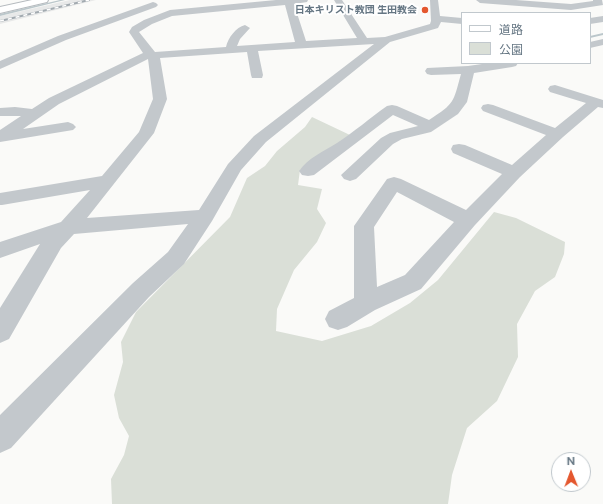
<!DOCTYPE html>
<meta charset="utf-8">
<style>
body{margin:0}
#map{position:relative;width:603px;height:504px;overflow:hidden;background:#fafaf8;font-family:"Public Sans","Noto Sans JP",sans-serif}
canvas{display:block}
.legend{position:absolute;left:461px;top:12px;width:130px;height:52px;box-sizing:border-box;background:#fff;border:1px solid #c1c8cd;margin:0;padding:5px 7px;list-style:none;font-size:12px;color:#657683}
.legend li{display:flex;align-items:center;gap:8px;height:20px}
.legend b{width:20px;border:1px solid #c1c8cd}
.north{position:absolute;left:551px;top:452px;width:40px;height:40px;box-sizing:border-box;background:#fff;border:1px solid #c1c8cd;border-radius:50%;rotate:359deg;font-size:11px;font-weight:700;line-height:16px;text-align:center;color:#657683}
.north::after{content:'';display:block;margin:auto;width:14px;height:18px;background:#e4572e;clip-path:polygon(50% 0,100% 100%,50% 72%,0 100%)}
</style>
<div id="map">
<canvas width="603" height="504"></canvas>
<ul class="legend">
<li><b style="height:5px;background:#fff"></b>道路</li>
<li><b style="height:11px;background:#dadfd7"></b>公園</li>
</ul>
<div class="north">N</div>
</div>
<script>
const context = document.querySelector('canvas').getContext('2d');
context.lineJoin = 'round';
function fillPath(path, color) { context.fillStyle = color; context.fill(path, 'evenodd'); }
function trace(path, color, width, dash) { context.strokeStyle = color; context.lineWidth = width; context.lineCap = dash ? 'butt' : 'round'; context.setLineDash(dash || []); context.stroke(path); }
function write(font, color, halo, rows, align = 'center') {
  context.font = font + ' "Public Sans","Noto Sans JP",sans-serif'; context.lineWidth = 4; context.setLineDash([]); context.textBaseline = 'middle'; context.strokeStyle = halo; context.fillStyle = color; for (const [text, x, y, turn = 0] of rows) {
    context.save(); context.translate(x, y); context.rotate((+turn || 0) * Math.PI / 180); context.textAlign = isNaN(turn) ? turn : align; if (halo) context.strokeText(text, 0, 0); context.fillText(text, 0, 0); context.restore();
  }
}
fillPath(new Path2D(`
 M70,0H96L0,24V16Z`), '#e8e9e9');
fillPath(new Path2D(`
 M312,117L350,135L300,170L298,185L322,189L317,209L326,223L317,242L294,270L277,309L276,331L322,341L371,326L410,303L438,280L494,212L516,218L565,242L564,254L555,277L535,291L517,324L518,357L497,401L467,428L452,475L448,504H112L111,479L124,455L129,436L119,418L114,395L123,362L121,342L136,312L230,217L247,178L265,166L277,151L305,127Z`), '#dadfd7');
fillPath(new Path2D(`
 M60,0H65L0,16V14Z
 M603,33V35L590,38V36Z`), '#bbc7cb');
const major = new Path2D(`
 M32,0H48L47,2L0,13V7Z`);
trace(major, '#b5babe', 2);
fillPath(new Path2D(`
 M276,0H308L307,2L294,4L306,41L357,38L334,0H342L367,38L385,37L430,24L431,21L430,0H438L440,16L462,18V24L441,22L438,28L390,42L266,142L241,170L212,221L184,264L149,297L11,448L0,453V415L133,283L168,252L188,224L74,234L61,248L9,339L0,343V308L40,244L0,258V242L61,222L90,190L2,205H0V193L102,176L139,132L153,99L148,59L59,104L23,129L68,122L73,124L76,127L73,130L0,142V130L21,116H0V108L15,107L32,109L49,98L143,53L129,32L132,27L144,20L170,10ZM285,5L295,42L237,46L240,39L250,28L245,25C236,27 228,38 226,47L155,52L139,32L152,24L172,16ZM374,44L254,136L228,164L199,210L87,218L154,133L167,99L160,58L247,52L251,75L252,78H262L263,75L258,51Z
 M476,0H516L571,4L593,1V0H602L603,5L571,10L480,3Z
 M153,2L156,3L158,5L156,7L66,40L0,69V61L58,36Z
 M603,16V22L590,24V18Z
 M603,39V45L590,48V42Z
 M489,63H518L516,66L512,67L474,73L467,102L458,114L431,132L402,139L393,144L356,179L350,181L344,179L341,175L381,138L390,133L418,126L393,115L314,175L308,176L302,175L299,171C308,158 324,151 337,143C354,132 370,118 387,106L392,105L397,106L429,120C455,103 453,103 461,74L431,75L427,74L425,71L427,68L468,66Z
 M555,85L603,100V108L598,107L563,137L520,177L475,225L421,289L375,310L347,327L338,330L329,327L325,319L329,311L354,298V226L387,179L394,177L401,179L466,210L502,174L453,153L451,149L453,145L459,144L465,145L512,165L546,135L483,111L481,108L483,105L488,104L493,105L555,128L586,103L550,92L548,89L550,86ZM397,192L454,222L405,275L377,287L374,227Z`), '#c3c8cc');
fillPath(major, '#fff');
const rail = new Path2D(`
 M0,21L89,0`);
trace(rail, '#a2aab0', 2);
trace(rail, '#fff', 1.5, [4]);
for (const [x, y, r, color] of [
 [425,10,4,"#e4572e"]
]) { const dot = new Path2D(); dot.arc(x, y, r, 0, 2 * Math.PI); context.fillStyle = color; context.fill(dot); trace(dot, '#fff', 1.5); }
write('bold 10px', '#657683', '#fff', [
 ["日本キリスト教団 生田教会",417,10]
], 'right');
</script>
